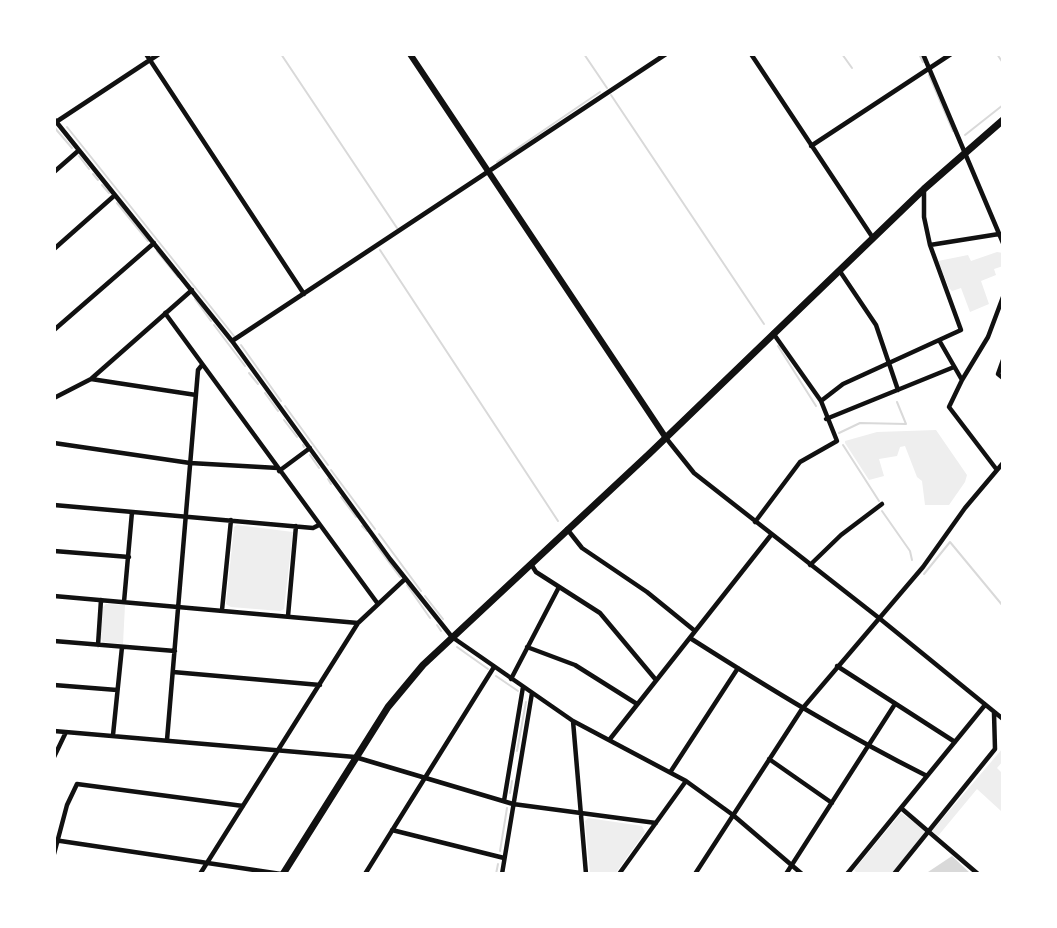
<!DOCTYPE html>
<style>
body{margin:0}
#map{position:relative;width:1057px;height:928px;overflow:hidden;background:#fff;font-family:"Open Sans",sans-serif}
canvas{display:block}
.frame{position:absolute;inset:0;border:56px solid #fff;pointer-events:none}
</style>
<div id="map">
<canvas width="1057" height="928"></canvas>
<div class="frame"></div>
</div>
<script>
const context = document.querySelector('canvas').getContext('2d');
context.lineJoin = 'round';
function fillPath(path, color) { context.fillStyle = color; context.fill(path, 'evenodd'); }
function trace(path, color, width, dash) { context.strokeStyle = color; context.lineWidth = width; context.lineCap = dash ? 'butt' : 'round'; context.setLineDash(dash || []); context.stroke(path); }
fillPath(new Path2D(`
 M997,252L1003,253V266L994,269L996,275L981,281L989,304L970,312L961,288L952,291L949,288L938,261L968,255L971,261Z
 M936,430L967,475L965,482L949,505H925L922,481L917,477L905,446L900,447L897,456L879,459L884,476L869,480L845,443V441L877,432Z
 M237,525L293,532L284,609L280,611L231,607L226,604L234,527Z
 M106,604L125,605L123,644L103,642L101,639L103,607Z
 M1003,748V761L997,768L1003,774V810L1001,811L977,789L938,836L932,831Z
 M901,813L927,831L891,874H858L854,870Z
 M588,818L642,826L645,832L615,874H590L585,821Z`), '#eee');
fillPath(new Path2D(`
 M952,856L971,874H929L928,872Z`), '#d9d9d9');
trace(new Path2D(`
 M281,54L397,228
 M584,54L607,88
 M842,54L852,68
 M919,54L923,62
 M997,54L1003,63
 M929,75L953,131
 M611,95L764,324
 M54,127L72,148
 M67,127L234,336
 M965,135L1003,105
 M79,156L89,169
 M497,162L600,92
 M93,174L98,180
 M102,185L109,193
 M117,203L148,241
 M380,250L558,521
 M157,251L178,277
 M195,299L211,321
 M214,325L245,366
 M241,345L281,401
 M778,346L816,406
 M249,373L258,384
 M265,393L278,411
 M285,406L328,465
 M284,420L297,437
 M839,433L860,423L906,424L897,402
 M303,445L304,447
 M843,445L879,501
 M310,455L319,468
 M331,470L375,529
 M328,479L331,484
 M341,497L356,517
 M882,511L910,551L912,560
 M362,526L367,531
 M379,534L421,591
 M373,541L400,577
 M924,574L950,542L1003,606
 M407,585L430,618
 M425,596L443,619
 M437,625L441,631
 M457,647L488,669
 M496,676L518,691
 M517,751L526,702
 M510,793L512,781
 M500,851L507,808
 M496,874L498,864`), '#d9d9d9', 2);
trace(new Path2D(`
 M146,54L304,294
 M751,54L873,238
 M923,54L1003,243
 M54,119L232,341L390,559L452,637L573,721L686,781L733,815L802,874
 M56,122L159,54
 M811,146L951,54
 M54,172L78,151
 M924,189V217L930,245L999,234
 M54,249L115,195
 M839,270L876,325L898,390
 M165,313L378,604
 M54,330L154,243
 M939,340L962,380L949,407L997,470
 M232,341L666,54
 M1003,360L998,374L1003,378
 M91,379L196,395
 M962,380L988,337L1003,297
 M54,398L91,379L192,290
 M821,401L843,384L961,330L930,245
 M826,419L954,367
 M666,438L694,473L879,618L1003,719
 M54,443L190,463L278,468
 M279,471L310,448
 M54,505L313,528L319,525
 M755,522L800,462L837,441L821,401L773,333
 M567,529L582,548L647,592L695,631
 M54,551L129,557
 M531,564L536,572L600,613L656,680
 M810,565L841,535L882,504
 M54,596L358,623
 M124,602L132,512
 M222,610L231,520
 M288,616L296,526
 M690,638C767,687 845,735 927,776
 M54,641L175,651
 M98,645L101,600
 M527,647L575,665L637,704
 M837,666L955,742
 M173,672L320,685
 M511,679L559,587
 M54,685L117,690
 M573,721L586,874
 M54,731L355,757L513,804L656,823
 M113,735L122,647
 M610,739L771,535
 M167,740L198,370L202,365
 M54,757L66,732
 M769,759L832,803
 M671,771L738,668
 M504,801L523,687
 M901,808L978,874
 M392,830L504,858
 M54,840L281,874
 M54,854L67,805L77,784L243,806
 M200,874L358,623L405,579
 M365,874L494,667
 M502,874L532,693
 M619,874L686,781
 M695,874L802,709L923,567L965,508L1003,463
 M786,874L895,704
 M847,874L985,705
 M894,874L995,749L994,713`), '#111', 4.5);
trace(new Path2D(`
 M410,54L666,438`), '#111', 6);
trace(new Path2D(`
 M283,874L388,707L423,665L649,454L924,189L1003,120`), '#111', 7);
</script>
